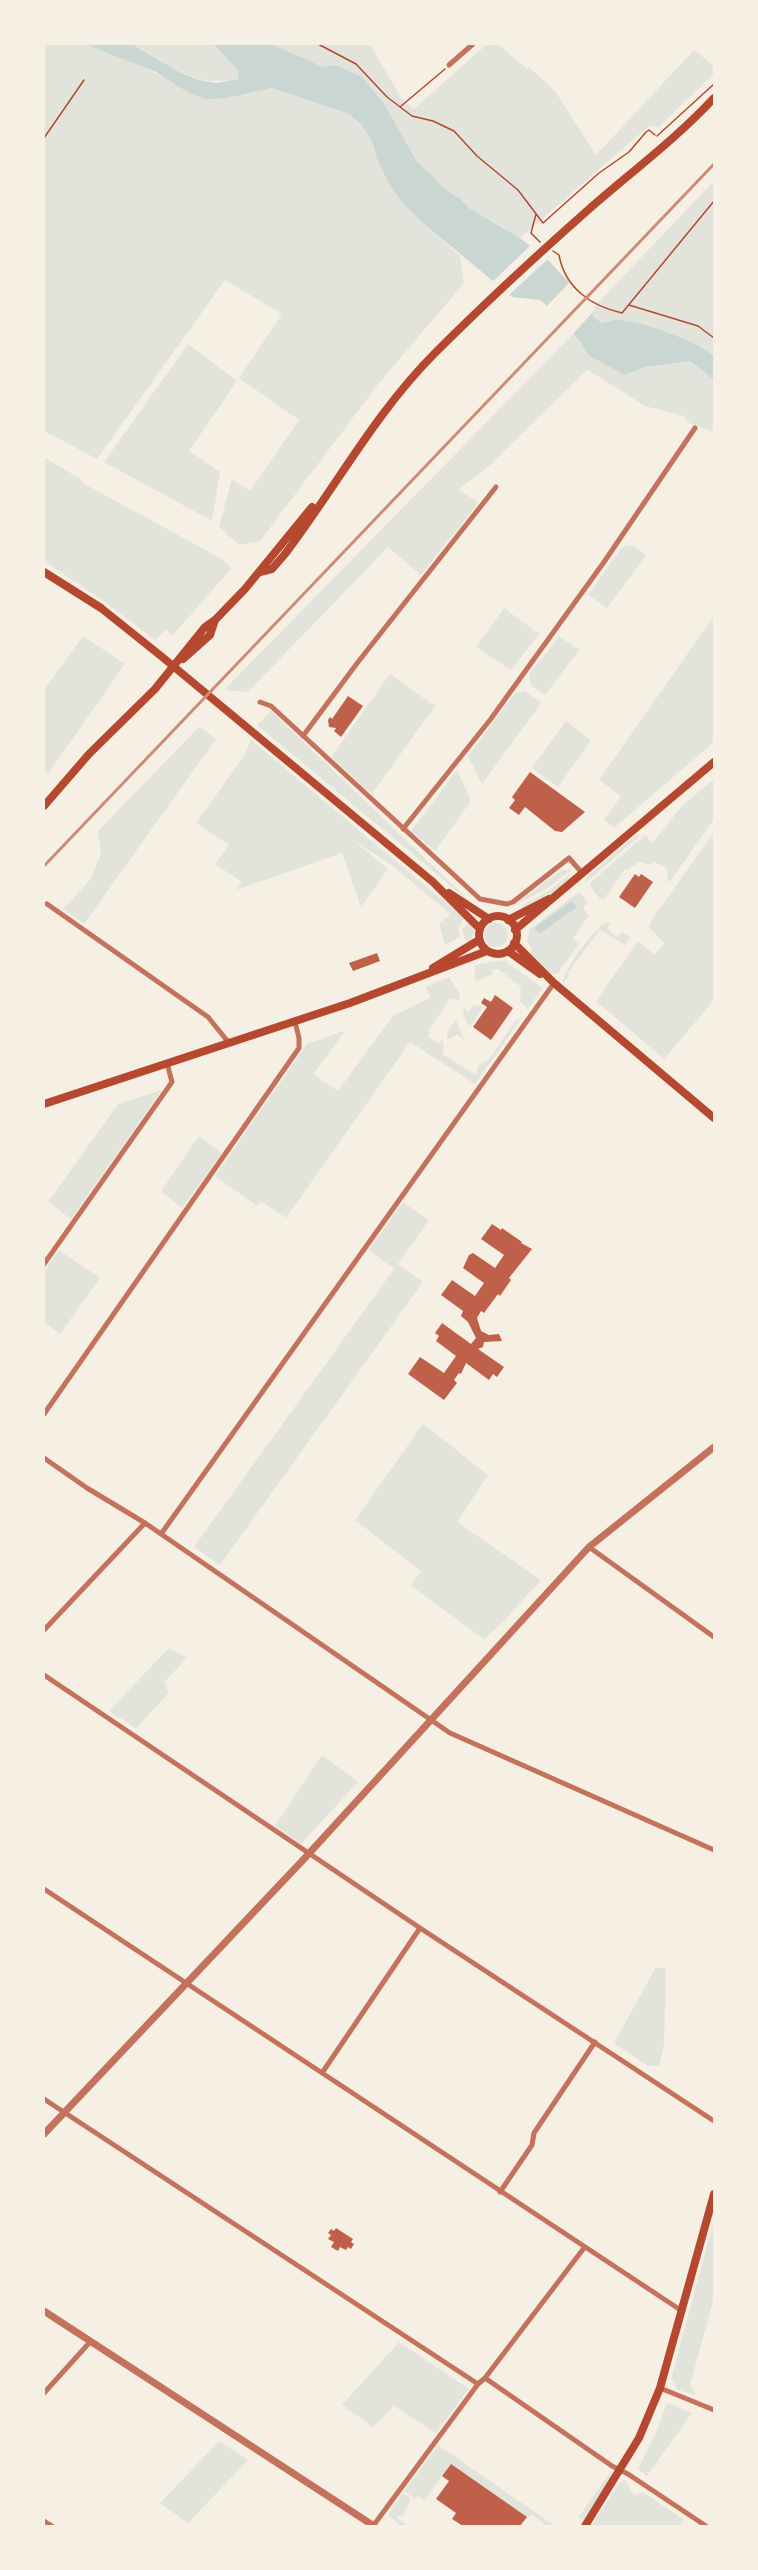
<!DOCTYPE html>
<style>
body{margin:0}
#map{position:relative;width:758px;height:2570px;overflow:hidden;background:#f6efe4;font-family:"Exo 2",sans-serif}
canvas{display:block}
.frame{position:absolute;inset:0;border:45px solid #f6efe4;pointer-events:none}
</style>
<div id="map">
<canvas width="758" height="2570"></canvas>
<div class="frame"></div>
</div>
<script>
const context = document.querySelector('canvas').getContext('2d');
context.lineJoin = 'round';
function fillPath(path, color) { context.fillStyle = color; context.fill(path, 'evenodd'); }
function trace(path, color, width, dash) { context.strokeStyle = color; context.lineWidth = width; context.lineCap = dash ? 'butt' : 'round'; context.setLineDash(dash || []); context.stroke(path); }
fillPath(new Path2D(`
 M44,44H85L127,59L172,81L256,90L272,88L349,114L361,124L373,143L376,157L389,184L404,204L460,256L464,283L379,383L260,541L239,545L219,527L232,479L250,491L299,420L239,378L282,314L225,280L97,459L44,431Z
 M132,44H213L238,70V79C188,88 173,64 132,44Z
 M271,44H370L401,98L414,109L487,44H498L527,69L529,67L555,91L596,155L694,50L714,66V74L659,127L649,126L520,238L469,209L459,198L444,189L433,176L416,162L383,102L361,76L335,65L323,67Z
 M714,181V356C696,341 641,320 617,320C612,320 607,322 603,323L593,315V308Z
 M573,334L581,343L588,355L624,375L646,367L690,361L714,380V432L689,423L684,416L645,406L588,370L585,372L489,466L459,489L478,503L421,575L388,547L248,692L224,690Z
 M188,344L237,381L189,451L220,472L212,521L104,462Z
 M44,457L82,480L81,482L220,558L232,568L173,635L166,630L155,640L105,602L44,561Z
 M633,545L646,555L607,608L588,595L622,547Z
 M504,608L539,634L511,670L476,647Z
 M714,616V742L614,828L604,820L621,796L599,780Z
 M83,636L125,664L48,774L44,771V690Z
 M559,636L579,650L545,695L531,685L529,675Z
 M390,674L435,706L372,794L331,757Z
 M525,691L541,703L482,784L468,756L515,693Z
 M271,711L474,905L257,725Z
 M566,721L591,740L558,787L532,768Z
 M200,726L216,739L84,924L63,909L90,880L101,854L98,831Z
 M251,740L464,918L458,929L460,937L445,945L439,923L450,915L448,912L390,864L353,840L388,869L361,907L342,853L236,890L242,882L215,864L229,845L196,823L244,756Z
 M457,770L471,801L435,851L411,831Z
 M714,779V819L669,883L666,867L653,862L651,865L639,862L628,870L625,869L604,899H600L589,884L645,835L653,843L682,806Z
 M714,832V1000L664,1059L596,1001L638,941L655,955L664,943L649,927L651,921Z
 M642,834L585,883L588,876L635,836Z
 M562,870H571L548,888L511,907Z
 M571,873C566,891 536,899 522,909L523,905L549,891Z
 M579,892L588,902L583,907L589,915L573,939L579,944L558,973L551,974L530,953L532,949L527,941L530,929Z
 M469,922C476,930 475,937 467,945L462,930Z
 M606,922L611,924L607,929L618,937L622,932L631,937L625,945L600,930L567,974L570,976L563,983C561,972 596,927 606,922Z
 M484 935a12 12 0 1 1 24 0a12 12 0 1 1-24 0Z
 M504,960L542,988L528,1009L520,1001L521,987L498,969H493L492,975L475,981V965Z
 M449,977L459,993L460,1000L450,999L428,1031L430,1033L428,1037L438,1043L441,1040L444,1043L443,1054L472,1073L477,1074L478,1066L489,1059L516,1020L521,1019L475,1084L410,1042L286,1218L261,1201L257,1206L215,1176L307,1044L346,1030L313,1074L338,1091L393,1016L430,998L426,987Z
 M480,1005L483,1008L469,1027L463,1013L464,1006L468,1013L473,1006Z
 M456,1020L464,1040L457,1035L449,1039L447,1037V1031Z
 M162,1090L71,1219L48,1202L118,1104Z
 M199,1136L222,1153L182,1208L161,1191Z
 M403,1202L429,1220L398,1264L423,1282L220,1565L194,1547L394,1269L369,1250Z
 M59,1250L100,1278L60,1334L44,1322V1272Z
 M423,1424L488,1475L457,1522L541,1580L503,1622L484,1639L411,1586L421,1571L355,1520Z
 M169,1648L187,1658L164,1682L169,1693L136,1728L109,1711Z
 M322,1755L358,1782L301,1844L275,1826Z
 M656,1967L666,1969L664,2044L659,2066H648L614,2043Z
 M714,2220V2298L690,2385L696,2395L678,2390L671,2379Z
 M399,2342L469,2389L436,2433L394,2406L373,2427L342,2405Z
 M667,2403L692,2413L647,2476L638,2469L657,2430Z
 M219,2441L248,2460L188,2523L160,2503Z
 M438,2445L555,2526H546L537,2518L530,2515L528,2518L451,2464L425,2500L418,2496L415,2499L404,2491Z
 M611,2471L610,2481L583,2520L578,2518Z
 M625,2480L634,2495L643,2492L684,2520L679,2526H591L620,2482Z
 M403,2493L411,2499L402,2517L399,2515L397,2518L409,2526H401L388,2515Z`), '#e2e4dc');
fillPath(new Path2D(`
 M85,44H132L183,74L199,80L217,83L238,79V70L213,44H271L323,67L335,65L361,76L383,102L417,162L433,176L444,189L459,198L470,209L520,238L549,261L593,308V316L602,323C607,322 612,320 617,320C641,320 696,341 714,356V380L690,361L646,367L624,375L588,355L581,343L557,314L540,300L512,297L428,227L404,205L389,184L376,157L373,143L361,124L349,114L272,88L226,98L205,99L189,93L156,72Z
 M572,901L577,907L539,934L534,928Z`), '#c9d6d2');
fillPath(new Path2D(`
 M532,244L549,258L507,297L491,283Z
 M571,281L596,309L571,336L565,328L561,327L555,321L554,315L545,308Z`), '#f6efe4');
fillPath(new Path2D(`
 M348,696L363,706L341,737L334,731L336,728L329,727L328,720L330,717L332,719Z
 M530,772L585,812L562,832L555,831L525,807L519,815L509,808L515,800L512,797Z
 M635,874L639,877L641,874L653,882L635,908L619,897Z
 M377,953L380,961L353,971L349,963Z
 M495,995L513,1008L491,1040L473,1027L487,1007L481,1003L484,998L491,1002Z
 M492,1224L501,1230L502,1228L522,1242L521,1243L532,1249L509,1278L511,1280L500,1296L498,1294L484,1313L481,1311L477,1318L481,1331L489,1335L499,1334L502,1341L484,1342L483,1347L478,1349L504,1367L497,1377L493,1374L489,1380L466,1363L461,1374L459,1373L454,1380L457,1383L444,1400L408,1374L420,1357L444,1373L456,1356L436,1341L439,1336L435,1333L442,1323L471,1344L476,1338L468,1322L461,1316L463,1311L441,1295L452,1280L475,1296L484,1283L463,1268L469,1255L473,1253L495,1268L504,1255L481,1239Z
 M336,2228L353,2239L351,2242L354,2244L351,2249L348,2247L346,2250L340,2247L338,2251L331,2247L334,2242L328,2239L331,2235L328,2233L331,2229L334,2231Z
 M451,2464L527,2517L520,2526H463L452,2519L456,2513L436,2499L449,2481L442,2476Z`), '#bf614a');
trace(new Path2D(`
 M318,44L356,64L387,97L412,116L433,121L454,131L477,156L518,190L543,223L599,173L629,152L646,132L649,130L655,135
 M400,107L445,69
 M657,136L714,84
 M44,138L84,80
 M536,214L531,233L540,242
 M553,251L559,255C565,288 591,306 622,313L714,201
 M629,305L698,326L714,338`), '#b5482f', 1.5);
trace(new Path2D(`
 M449,65L473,44
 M260,702L271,706L480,899L507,904L513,902L569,858L583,874
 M303,736L358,662L496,487
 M403,829L490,720L604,562L695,428
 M47,904L208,1017L229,1043
 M44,1264L172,1082L167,1063
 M44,1414L299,1048V1038L295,1022
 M44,1458L87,1488L145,1523L450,1733L714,1850
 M161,1534L554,983
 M589,1547L714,1637
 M44,1630L145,1523
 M44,1675L420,1928L714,2121
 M44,1889L682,2311
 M322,2073L420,1928
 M44,2099L478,2384
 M500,2192L532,2145L534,2133L595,2042
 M485,2378L612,2466L628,2474L706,2526
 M660,2388L714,2410
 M44,2393L90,2342
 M44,2521L52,2526
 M373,2526L478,2384L485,2378L584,2248`), '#c5725c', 5);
trace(new Path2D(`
 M44,2134L303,1860L589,1547L714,1447
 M44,2311L374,2526`), '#c5725c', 7);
trace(new Path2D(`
 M44,572L101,608L161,656L433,882L480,929
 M260,572L272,569L285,554C336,487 375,413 435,353C484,304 536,256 588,210C630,173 676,139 714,98
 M183,659L210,635L215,620
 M44,806L89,754L155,689L205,627L215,620L245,589L312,507
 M449,893L489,919
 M479 935a19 19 0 1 1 38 0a19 19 0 1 1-38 0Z
 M508,920L549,899
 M515,930L714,762
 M514,943L554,983L714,1118
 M508,951L540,974
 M433,968L479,940
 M44,1104L350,1003L487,951
 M585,2526L639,2438L660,2388L714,2194`), '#b5482f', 8);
trace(new Path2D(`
 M44,866L714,164`), '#cf8b77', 3);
</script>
